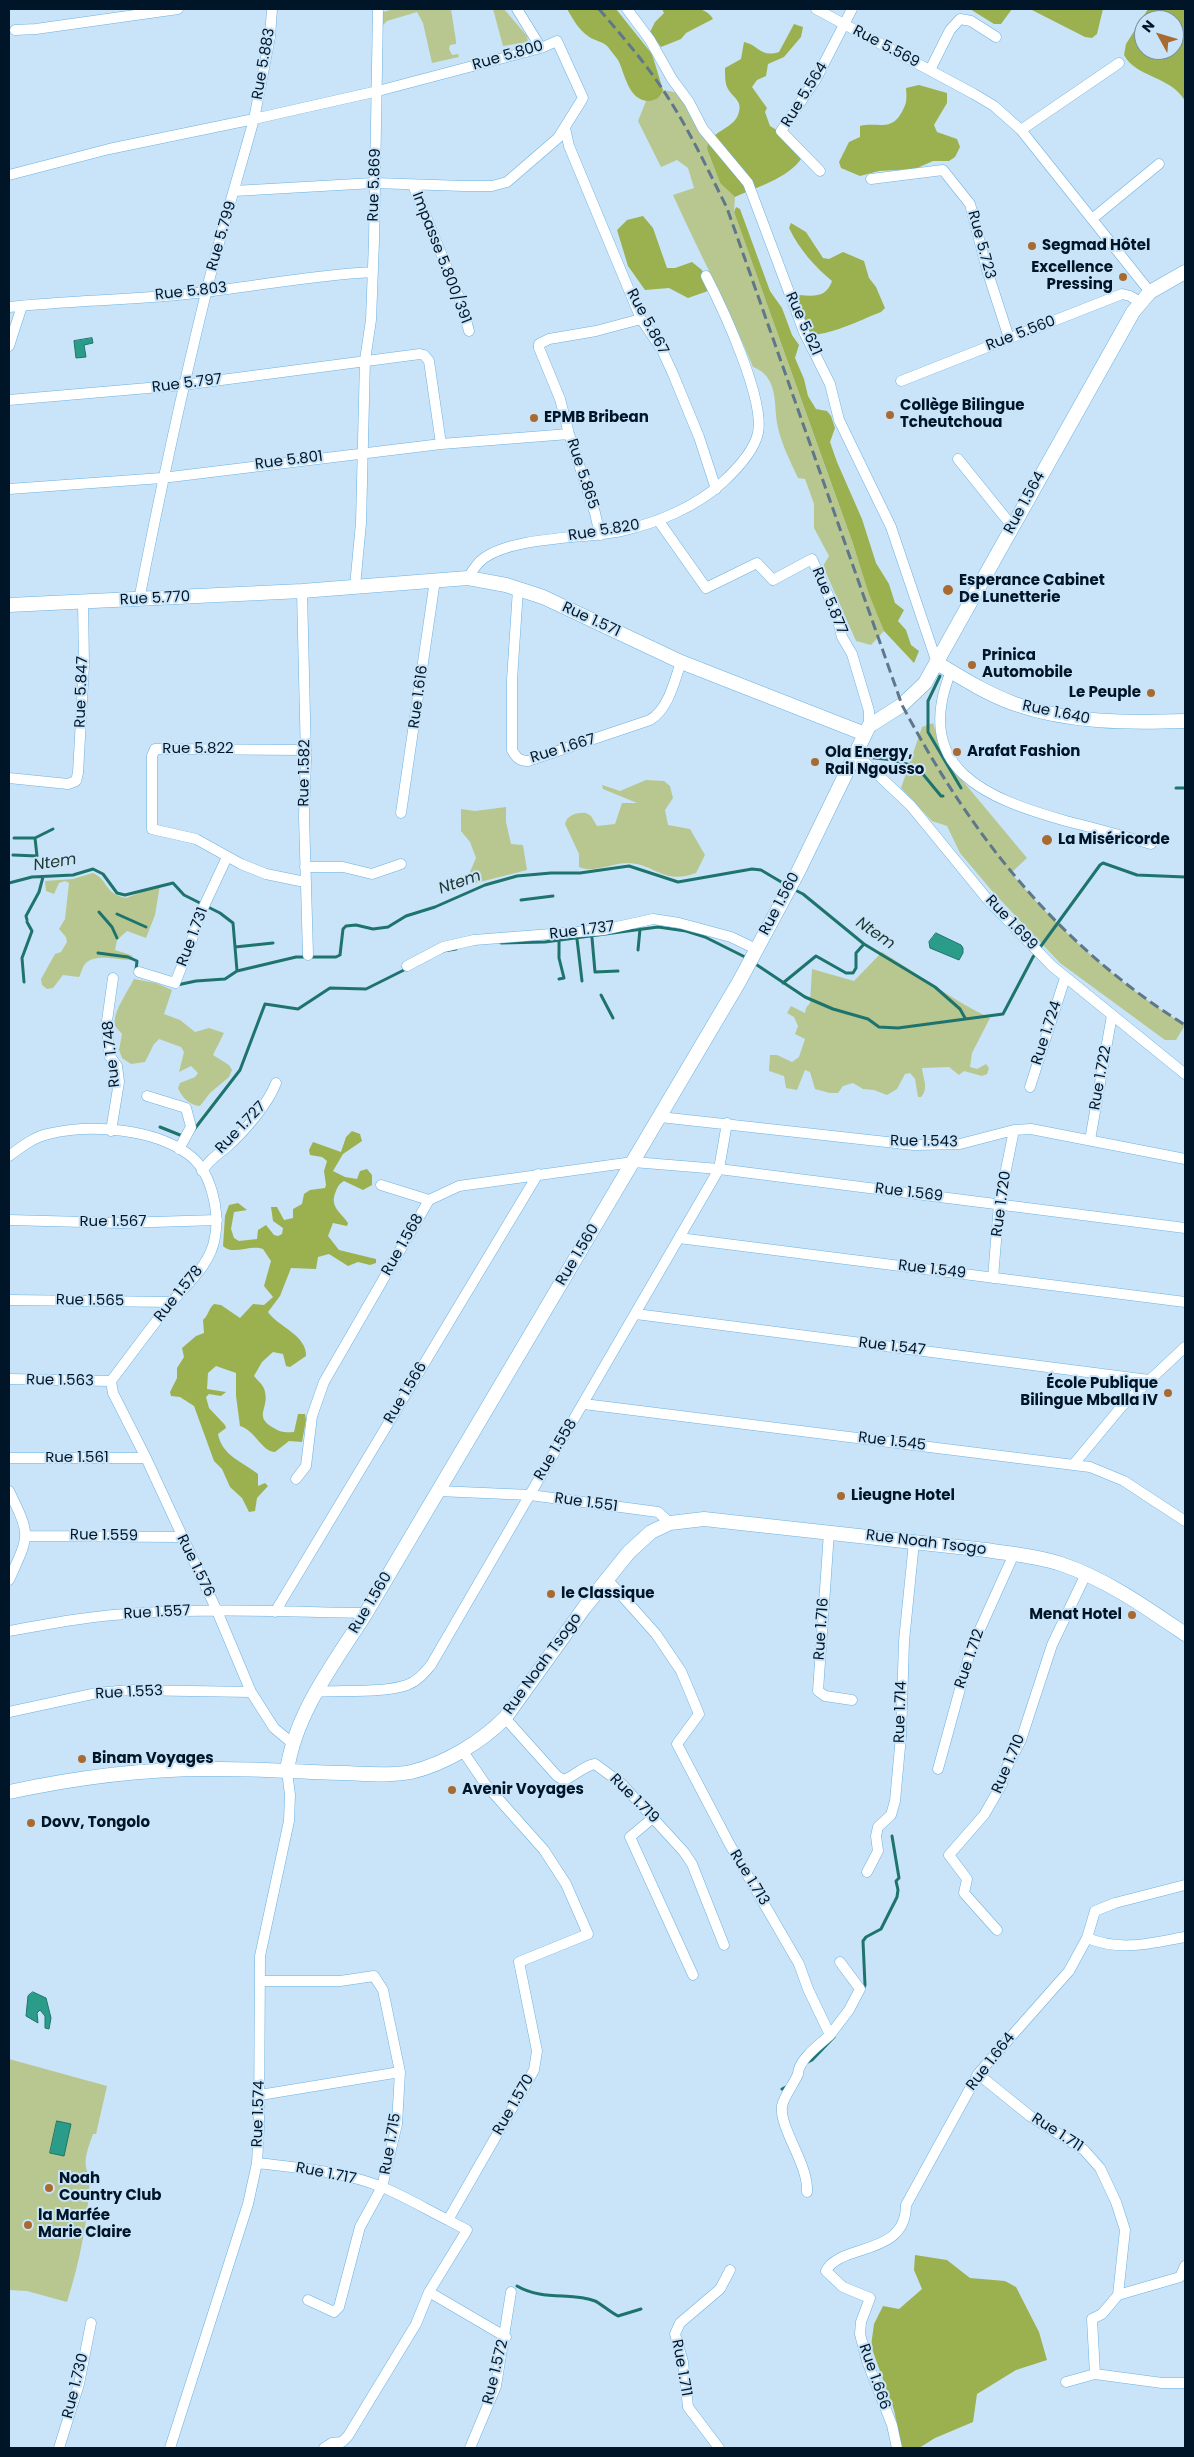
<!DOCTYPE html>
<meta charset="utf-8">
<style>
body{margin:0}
#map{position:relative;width:1194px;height:2457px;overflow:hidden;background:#c9e4f8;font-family:Poppins,sans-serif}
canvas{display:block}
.frame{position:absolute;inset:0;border:10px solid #001628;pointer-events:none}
.north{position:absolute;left:1134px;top:10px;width:50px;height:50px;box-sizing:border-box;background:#c9e4f8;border:1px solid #7992a5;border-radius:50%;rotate:309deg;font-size:14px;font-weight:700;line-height:20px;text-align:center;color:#001628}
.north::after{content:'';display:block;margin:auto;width:18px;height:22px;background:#a96a31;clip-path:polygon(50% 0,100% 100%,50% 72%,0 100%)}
</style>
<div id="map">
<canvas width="1194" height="2457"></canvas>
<div class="frame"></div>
<div class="north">N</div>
</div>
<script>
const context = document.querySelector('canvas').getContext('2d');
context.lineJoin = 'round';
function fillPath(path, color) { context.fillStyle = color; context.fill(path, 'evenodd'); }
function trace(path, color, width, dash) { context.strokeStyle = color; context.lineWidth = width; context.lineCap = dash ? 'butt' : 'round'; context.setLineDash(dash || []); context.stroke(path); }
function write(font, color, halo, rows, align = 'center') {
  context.font = font + ' Poppins,sans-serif'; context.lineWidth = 4; context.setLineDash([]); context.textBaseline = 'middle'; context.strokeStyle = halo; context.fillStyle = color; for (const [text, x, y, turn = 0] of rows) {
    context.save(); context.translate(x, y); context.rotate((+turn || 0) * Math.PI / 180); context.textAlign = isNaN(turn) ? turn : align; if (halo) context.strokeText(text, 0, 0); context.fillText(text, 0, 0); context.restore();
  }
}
fillPath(new Path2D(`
 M394,9H451L456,41V44L450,45L449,49L452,55L458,54L459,57L432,63L423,23L417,12L387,21L382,26L381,22L383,12Z
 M493,9H504L527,36L528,42L503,46Z
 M663,90L679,93L712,138L707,149L720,183L735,197L734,212L884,631L871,645L856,641L823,566L829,556L814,528V504L805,479L798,478C790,461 780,441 777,423C774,403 778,376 753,367C729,308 699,253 673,195L694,188L688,168L677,160L661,167L638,121L646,101L655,100Z
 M933,723L939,743L952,768L1027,858L1011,873C1061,932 1120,985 1185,1025L1176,1040H1165L1060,963L993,892L960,853L947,826L932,821L901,788L922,727Z
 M646,780L664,781L670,786L673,798L665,810L668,825L690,829L705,855L696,873C663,885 657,865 629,863C614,862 593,874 579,867V854L565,824C567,815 577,812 586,813L591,816L597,826L615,824L622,803H637L603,789L602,785L620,791Z
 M506,807V822L511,844L523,845L527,870L472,884L469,874L476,858L470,842L461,831V809L475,811Z
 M93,873C109,880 103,893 126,898L160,885L155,915L146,938L127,931L117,940L115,950L131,955L135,960C123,961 98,953 87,962C82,966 82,972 79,977L63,975L53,988L47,989L42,985L41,979L55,954L61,952L67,942L66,937L59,929L65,919L69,883L65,881L59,883L54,894L46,891L45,881L73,879Z
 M882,952C918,974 952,1000 990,1018L972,1053L970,1067L977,1069L986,1064L989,1068L987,1074L982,1076L964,1071L959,1075L949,1067L922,1068C923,1078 929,1089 921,1097H918L915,1079L910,1073L905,1074L897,1089L887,1095L874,1090L863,1089L853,1083L843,1086L838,1093H830L815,1089L810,1072L805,1070L797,1090L786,1088L784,1076L769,1071L770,1055H777L792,1062L799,1057L805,1039L795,1034L798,1026L794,1017L787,1013L791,1006L805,1013L806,1008L810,1003L812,969L854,981Z
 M134,979L156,983L172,990L164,1014L180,1020L195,1032L209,1028L224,1033L213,1055L229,1065L232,1070L229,1077L210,1093L200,1106C191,1106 181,1097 178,1088L180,1083L195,1077L198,1073L191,1066L179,1072L184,1052L181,1047L159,1039L154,1044L145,1062L131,1064L122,1058L119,1050L122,1034L115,1026C112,1013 128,991 134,979Z
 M9,2059L107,2086L96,2134H93C88,2149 81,2163 90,2177C88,2220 80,2261 67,2302L27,2291L9,2290Z`), '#b8c78f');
fillPath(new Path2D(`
 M567,9H616L652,54L663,90C660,97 656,101 649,101C628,101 625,73 618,60C615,56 611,51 608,47C603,41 594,41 588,36C578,29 573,19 567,9Z
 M662,9C678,9 705,3 713,19L686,33L681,39L661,47L650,32L655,22L664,13Z
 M970,9H1012L1001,24H994Z
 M1030,9H1103L1097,34L1092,38L1085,37Z
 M1148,9H1185V101C1171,76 1135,77 1124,55L1126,44ZM1144,20H1174V50H1144Z
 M794,24L803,27L801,37L784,57L768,64L766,76L757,80L752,87L767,108L765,112L770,126L780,132L801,159C788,178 755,188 735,197L720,183L707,149C709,131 732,130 738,115C744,100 732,98 727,87C725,83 725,73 725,68L741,59L744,42C759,45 760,58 779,52Z
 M919,85L947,93V103L934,125L937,132L957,139L960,147L955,157L949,161H933L915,169L879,171L860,176L841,168L839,162L849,142L860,137V126C876,122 890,131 900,115C907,104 907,100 906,88Z
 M736,207L740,209L770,291L782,308L792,335L799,345L795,358L804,379L808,396L816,409L827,411L831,416L835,428L830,442L837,462L862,519L876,563L889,584L895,603L904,610L898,621L906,630L911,645L919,651L914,663L884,631L869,594L853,544L734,212Z
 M643,216L653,228L667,268H675L692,262L702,270L708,291L688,298L669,288L645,290L628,266L617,230L627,220Z
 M791,223L806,232L823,258L829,259L843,252L864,261L869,278L876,287L885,308L881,312C865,318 827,337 811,334L806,329L797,298L799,295C814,296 826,298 832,281C815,267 799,249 789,228Z
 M352,1131L360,1134L362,1141L343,1154L333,1171L345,1177L357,1179L360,1171L367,1169L372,1175V1185L363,1190L344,1181C339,1184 338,1186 336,1191C329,1207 340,1211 348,1223L347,1226L333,1223L328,1236L339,1250L376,1259V1263L370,1265L358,1262L348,1266L329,1254L318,1257L316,1269L291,1268L280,1296L268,1312C278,1327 307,1335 306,1356L290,1367L286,1366L283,1354L273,1352L262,1362L254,1376C258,1381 264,1385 265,1392C269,1408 254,1416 272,1427C280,1432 285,1433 294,1432L298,1414H305L306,1420L302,1442L289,1441L275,1452C262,1452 256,1431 240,1426L236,1396V1373L216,1366L208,1373L207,1389L226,1392L221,1396L209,1394L206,1397L209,1408L225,1425L226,1428L218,1434C222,1456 243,1462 258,1474V1486L265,1483L268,1486L257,1498L255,1511L249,1512L242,1498L230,1487L222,1469L214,1461L194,1406L180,1397L171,1396L170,1392L177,1378V1368L184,1357L182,1348L196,1336L204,1333L203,1320C209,1315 208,1309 214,1304L221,1305L240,1318L253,1304L264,1305L273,1297L264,1286L271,1261L263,1249C250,1244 233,1256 223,1246L225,1216L229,1205L238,1203L247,1210L234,1212L231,1229L234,1238L239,1241L257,1239L258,1230L266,1225L274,1235L278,1236L282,1234L283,1228L273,1221L271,1207H277L284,1220L293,1218V1209L302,1204L304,1194L310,1190L325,1188L326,1185L324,1171L327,1161L322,1157L310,1155L309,1150L313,1142L341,1152L346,1137Z
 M915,2255L947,2260L970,2278L1005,2281L1016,2287L1039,2332L1047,2360L1016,2370L977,2394L973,2422L935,2438L919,2448H902L894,2410L871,2346L874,2324L883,2306L899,2309L922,2289L914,2270Z`), '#9bb14f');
const water = new Path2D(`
 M92,338L93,343L84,345L86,357L76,358L74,341Z
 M936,933L961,945L963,948V953L959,960L930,948L929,942Z
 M33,1992L46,1998L51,2018L49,2029L45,2028V2016L40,2010L37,2013L38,2023L26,2016L28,1996Z
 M57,2121L71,2124L64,2156L50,2153Z`);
fillPath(water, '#2b9c8a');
trace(water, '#1e746d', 1);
trace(new Path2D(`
 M940,676L928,701V732L961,788
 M866,757L893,760L917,767L941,796H943
 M1176,788H1185
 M14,838H35L53,829
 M13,855L37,856L35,838
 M9,883L32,877L73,875L93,869L103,874L117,893L125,895L173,883L184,895L220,913L233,923L237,971L296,957H336L340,955L343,929L346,926L356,925L373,929L388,927L406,916L435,907L485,885L517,876L551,873H580L629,866L678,882L752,869L761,870L788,886
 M793,889L803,894L864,944L935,987L960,1009L965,1018
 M521,900L553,896
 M99,912L112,927L117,938
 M117,914L146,927
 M27,920L26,916L39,892L43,877
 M592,938L595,972L618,971
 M577,939L582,981
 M559,941V958L564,978L559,979
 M501,943L545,942L658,927L686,931L705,937L747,958
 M235,947L273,943
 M638,950L640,929
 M443,951L456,949
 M98,953L128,957L137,961L136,970
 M754,963L805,997L833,1009L868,1019L879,1027L898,1028L1003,1014L1033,957L1100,865L1103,863L1137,875L1185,877
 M24,982L22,958L32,931L27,922
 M783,983L816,956L846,973H853L856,968V953L864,944
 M177,985L196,981L225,979L237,971
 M601,995L613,1018
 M160,1127L185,1137
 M193,1131L240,1070L265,1004L298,1009L330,988L366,989L408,968
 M863,1990L865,1985L863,1941L866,1937L881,1929L897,1897L898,1890L896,1881L899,1878L892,1836
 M806,2063L812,2060L834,2037
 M782,2089L788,2086
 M517,2286C542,2301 573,2292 595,2301C600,2303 610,2312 618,2316L641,2309`), '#1e746d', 3);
const street = new Path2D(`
 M517,9L541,48
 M627,9L650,40L672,79L689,102L703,129L748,183L804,332L830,384L839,420L891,527L937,663
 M816,9L974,94L994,106L1021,130L1150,292
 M15,30L36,29L178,9
 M930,70L950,30L960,19L971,21L996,37
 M565,128L569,146L641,319L662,350L673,374L699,437L716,489
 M1021,130L1119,63
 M820,171L781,131L816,79L852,9
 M9,175L109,149L254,119C238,177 220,235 206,293C181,395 159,497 139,600
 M871,179L943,170L970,204L987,270L1009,338
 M413,185L461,302L469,331
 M234,191L374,183L464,186H492L507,182L558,138L583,98L557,41L541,48L378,91L254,119L270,37L272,9
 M1092,219L1159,164
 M9,307C74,300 141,300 206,292C262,285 316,275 372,272
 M9,346L22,306
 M901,381L1122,294L1130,296L1140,302
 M9,400L183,385L420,354L424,355L429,361L441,444
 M958,459L1012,526
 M9,489L162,478L441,444L569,434
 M658,520L706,588L757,563L773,580L812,559L836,613L842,637L852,654L869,711V726
 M600,535L595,513L569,434L560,399L539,348V344L549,339L596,331L641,319
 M468,578C472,571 477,563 484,558C516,536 584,539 621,531C657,523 696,507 723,482C736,470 754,451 758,433C765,399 723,309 706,276
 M355,586L361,523L365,360L371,320L374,241L378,9
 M518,589L512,680V750C516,757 519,761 528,761L650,720C669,708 674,682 681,662
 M302,591L306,759L304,816L308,955
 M951,671C911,770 988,799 1066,821C1095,828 1123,836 1151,844
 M855,753L911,806L988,900L1052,966L1185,1074
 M9,778L68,784L76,781L78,773L84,665L83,602
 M401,813L435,580
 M305,867H343L372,874L401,864
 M305,882L266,874L241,864L196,839L152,829V756L155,749L306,750
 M407,966L443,947L474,940L603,930L653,919L679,923L731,937L756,949
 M139,972L175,983L190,946L198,919L227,857
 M1030,1087L1065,978
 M147,1096L186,1108L191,1127L179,1149
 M660,1117L914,1145L960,1144L1014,1130L1031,1129L1185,1159
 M111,1131L119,1082L117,1066L109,1055L107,1021L113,978
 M1090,1140L1112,1015
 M9,1156C21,1147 34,1137 48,1134C91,1124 152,1128 188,1154C211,1170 220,1211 215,1237C211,1264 188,1283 171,1303C150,1328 131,1355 111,1381
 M202,1171C209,1160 217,1155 227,1147C244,1132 268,1104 276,1083
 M381,1185L429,1200
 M9,1220L121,1223L217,1220
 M679,1238L1185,1302
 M993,1278L999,1204L1014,1130
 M9,1300L172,1302
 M636,1314L1149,1380
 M9,1379L111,1381
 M111,1381L113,1393L146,1458L217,1611L251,1692L274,1728L292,1743
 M584,1404L1090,1467L1124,1481L1185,1521
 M9,1458H146
 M1073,1465L1122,1406L1185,1347
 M296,1479L306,1466L312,1416L324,1382L429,1200L459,1186L633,1162L719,1169L1185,1228
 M9,1491C31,1536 30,1534 9,1580
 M438,1491L530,1495L658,1512L670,1523
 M829,1532L818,1691L825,1696L852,1700
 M27,1536L181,1537
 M606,1578L656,1634L681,1671L699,1714L677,1744L730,1845L799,1964L808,1989L830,2035C820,2044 798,2060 798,2074C794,2084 784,2096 782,2106C779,2128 809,2165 807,2192
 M275,1612L538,1174
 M9,1631C53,1623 96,1615 141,1613C216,1608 291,1612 366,1613
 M317,1692C342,1690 384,1693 407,1685C418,1681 424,1673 431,1665L719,1169L727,1123
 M9,1712L97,1693L130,1690L251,1692
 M505,1718L557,1776L564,1780C575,1776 583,1766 595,1764L622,1784L684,1852L692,1864L724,1945
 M938,1769L971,1649L1014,1554
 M654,1817L630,1837L693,1975
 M867,1872L878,1851L876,1836L878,1827L891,1815L895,1801L901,1736L904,1641L914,1542
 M997,1930L964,1893L967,1879L949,1855L984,1815L1002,1784L1004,1773L1021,1740L1052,1645L1086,1574
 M1087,1938C1122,1952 1151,1943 1185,1937
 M260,1981H340L374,1976L383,1990L400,2072L397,2124L382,2187L360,2227L339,2307L334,2312L308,2300
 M830,2035L849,2010L860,1989L840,1962
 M978,2074L1030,2116L1084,2150L1100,2168L1116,2202L1125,2230L1118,2295
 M260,2095L400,2072
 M257,2163C299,2168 342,2171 382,2187C404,2196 426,2209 448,2220
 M429,2292L506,2337
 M1095,2374L1092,2319L1102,2314L1118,2295L1180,2277L1185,2266
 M1066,2382L1095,2374L1162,2383H1185
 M59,2448L79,2384L91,2323
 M170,2448L248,2204L257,2163L259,2128L260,1956L289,1821L290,1795L287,1771
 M324,2448L332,2443L342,2442L348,2436L416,2324L429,2292L467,2230L448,2220L534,2070L537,2051L519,1962L588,1934L566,1884L544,1850L486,1785L462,1750
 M470,2448L496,2386L511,2292
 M719,2448L688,2407L683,2362L675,2334L680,2323L720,2289L730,2270
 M897,2448L892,2425L867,2361L860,2334L861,2322L870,2298L843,2287L826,2271C840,2243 906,2257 906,2205L978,2074L1069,1971L1087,1938L1095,1911L1115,1903L1185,1885`);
const secondary = new Path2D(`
 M9,605L302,591L468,578L506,585L543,597L681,662L865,734
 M937,663C962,678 987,694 1015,704C1070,723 1127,723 1185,721
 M287,1771C295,1713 335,1662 366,1613L739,982L798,872L869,726L902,705L925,683L1133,312L1150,292L1185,272
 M9,1792C78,1777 148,1768 219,1769C261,1769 304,1772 347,1773C368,1774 391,1776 411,1772C445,1764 481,1742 505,1718L584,1608L629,1552L651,1532L670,1523L704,1519L986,1550C1011,1554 1037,1556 1061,1564C1106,1579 1147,1608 1185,1634`);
trace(street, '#6bb1e2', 11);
trace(secondary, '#6bb1e2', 15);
trace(street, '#fff', 10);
trace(secondary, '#fff', 14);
trace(new Path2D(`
 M599,9C621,35 644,61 663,90C688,127 707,168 727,208L902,705C972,837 1058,945 1185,1025`), '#5f778a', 3, [10, 5]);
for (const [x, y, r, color] of [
 [1032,246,5,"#a96a31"],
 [1123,277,5,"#a96a31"],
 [890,415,5,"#a96a31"],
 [534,418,5,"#a96a31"],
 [948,590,6,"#a96a31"],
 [972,665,5,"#a96a31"],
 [1151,693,5,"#a96a31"],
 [957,752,5,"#a96a31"],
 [815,762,5,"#a96a31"],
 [1047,840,6,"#a96a31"],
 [1168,1393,5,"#a96a31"],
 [841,1496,5,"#a96a31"],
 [551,1594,5,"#a96a31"],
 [1132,1615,5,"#a96a31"],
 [82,1759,5,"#a96a31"],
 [452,1790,5,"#a96a31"],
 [31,1823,5,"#a96a31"],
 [49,2188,5,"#a96a31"],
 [28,2225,5,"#a96a31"]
]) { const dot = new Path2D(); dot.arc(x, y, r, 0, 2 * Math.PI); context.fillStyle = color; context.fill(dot); trace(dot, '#c9e4f8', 2); }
write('15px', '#001628', '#c9e4f8', [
 ["Rue 5.569",886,47,28],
 ["Rue 5.800",508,56,-16],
 ["Rue 5.883",264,64,-80],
 ["Rue 5.564",805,95,-58],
 ["Rue 5.869",375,185,-88],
 ["Rue 5.799",222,236,-74],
 ["Rue 5.723",981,245,75],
 ["Impasse 5.800/391",441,258,69],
 ["Rue 5.803",191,292,-6],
 ["Rue 5.867",647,322,62],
 ["Rue 5.621",803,324,66],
 ["Rue 5.560",1021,334,-21],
 ["Rue 5.797",187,384,-7],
 ["Rue 5.801",289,461,-7],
 ["Rue 5.865",582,474,72],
 ["Rue 1.564",1025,503,-61],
 ["Rue 5.820",604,531,-9],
 ["Rue 5.770",155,599,-3],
 ["Rue 5.877",829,601,68],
 ["Rue 1.571",591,620,25],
 ["Rue 5.847",82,692,-88],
 ["Rue 1.616",419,697,-82],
 ["Rue 1.640",1056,713,12],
 ["Rue 5.822",198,749],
 ["Rue 1.667",563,749,-17],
 ["Rue 1.582",305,773,-89],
 ["Rue 1.560",780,904,-62],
 ["Rue 1.699",1011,923,47],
 ["Rue 1.737",582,931,-7],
 ["Rue 1.731",193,937,-69],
 ["Rue 1.724",1047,1033,-72],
 ["Rue 1.748",112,1054,-96],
 ["Rue 1.722",1101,1078,-80],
 ["Rue 1.727",241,1128,-46],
 ["Rue 1.543",924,1142,1],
 ["Rue 1.569",909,1193,7],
 ["Rue 1.720",1002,1204,-82],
 ["Rue 1.567",113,1222],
 ["Rue 1.568",403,1245,-60],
 ["Rue 1.560",578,1255,-59],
 ["Rue 1.549",932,1270,7],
 ["Rue 1.578",179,1294,-51],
 ["Rue 1.565",90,1301,1],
 ["Rue 1.547",892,1347,7],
 ["Rue 1.563",60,1381,1],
 ["Rue 1.566",406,1393,-59],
 ["Rue 1.545",892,1442,7],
 ["Rue 1.558",556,1450,-59],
 ["Rue 1.561",77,1458],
 ["Rue 1.551",586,1503,8],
 ["Rue 1.559",104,1536,1],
 ["Rue Noah Tsogo",926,1543,7],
 ["Rue 1.576",195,1566,64],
 ["Rue 1.560",371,1603,-59],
 ["Rue 1.557",157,1613,-3],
 ["Rue 1.716",822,1629,-86],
 ["Rue 1.712",970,1659,-71],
 ["Rue Noah Tsogo",543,1664,-54],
 ["Rue 1.553",129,1693,-3],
 ["Rue 1.714",901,1712,-88],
 ["Rue 1.710",1009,1764,-67],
 ["Rue 1.719",634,1799,45],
 ["Rue 1.713",749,1878,59],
 ["Rue 1.664",991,2062,-52],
 ["Rue 1.570",514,2105,-60],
 ["Rue 1.574",259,2114,-88],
 ["Rue 1.711",1057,2133,33],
 ["Rue 1.715",391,2144,-80],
 ["Rue 1.717",326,2174,11],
 ["Rue 1.711",681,2368,80],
 ["Rue 1.572",496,2372,-76],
 ["Rue 1.666",874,2377,71],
 ["Rue 1.730",76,2386,-76]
]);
write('bold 15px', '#001628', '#c9e4f8', [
 ["Segmad Hôtel",1042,246],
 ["Excellence",1113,268,"right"],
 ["Pressing",1113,285,"right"],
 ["Collège Bilingue",900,406],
 ["Tcheutchoua",900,423],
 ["EPMB Bribean",544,418],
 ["Esperance Cabinet",959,581],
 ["De Lunetterie",959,598],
 ["Prinica",982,656],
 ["Automobile",982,673],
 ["Le Peuple",1141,693,"right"],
 ["Arafat Fashion",967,752],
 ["Ola Energy,",825,753],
 ["Rail Ngousso",825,770],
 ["La Miséricorde",1058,840],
 ["École Publique",1158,1384,"right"],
 ["Bilingue Mballa IV",1158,1401,"right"],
 ["Lieugne Hotel",851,1496],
 ["le Classique",561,1594],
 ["Menat Hotel",1122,1615,"right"],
 ["Binam Voyages",92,1759],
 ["Avenir Voyages",462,1790],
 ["Dovv, Tongolo",41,1823],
 ["Noah",59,2179],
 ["Country Club",59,2196],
 ["la Marfée",38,2216],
 ["Marie Claire",38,2233]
], 'left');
write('italic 16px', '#203833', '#c9e4f8', [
 ["Ntem",55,863,-9],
 ["Ntem",460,883,-19],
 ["Ntem",875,934,35]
]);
</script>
